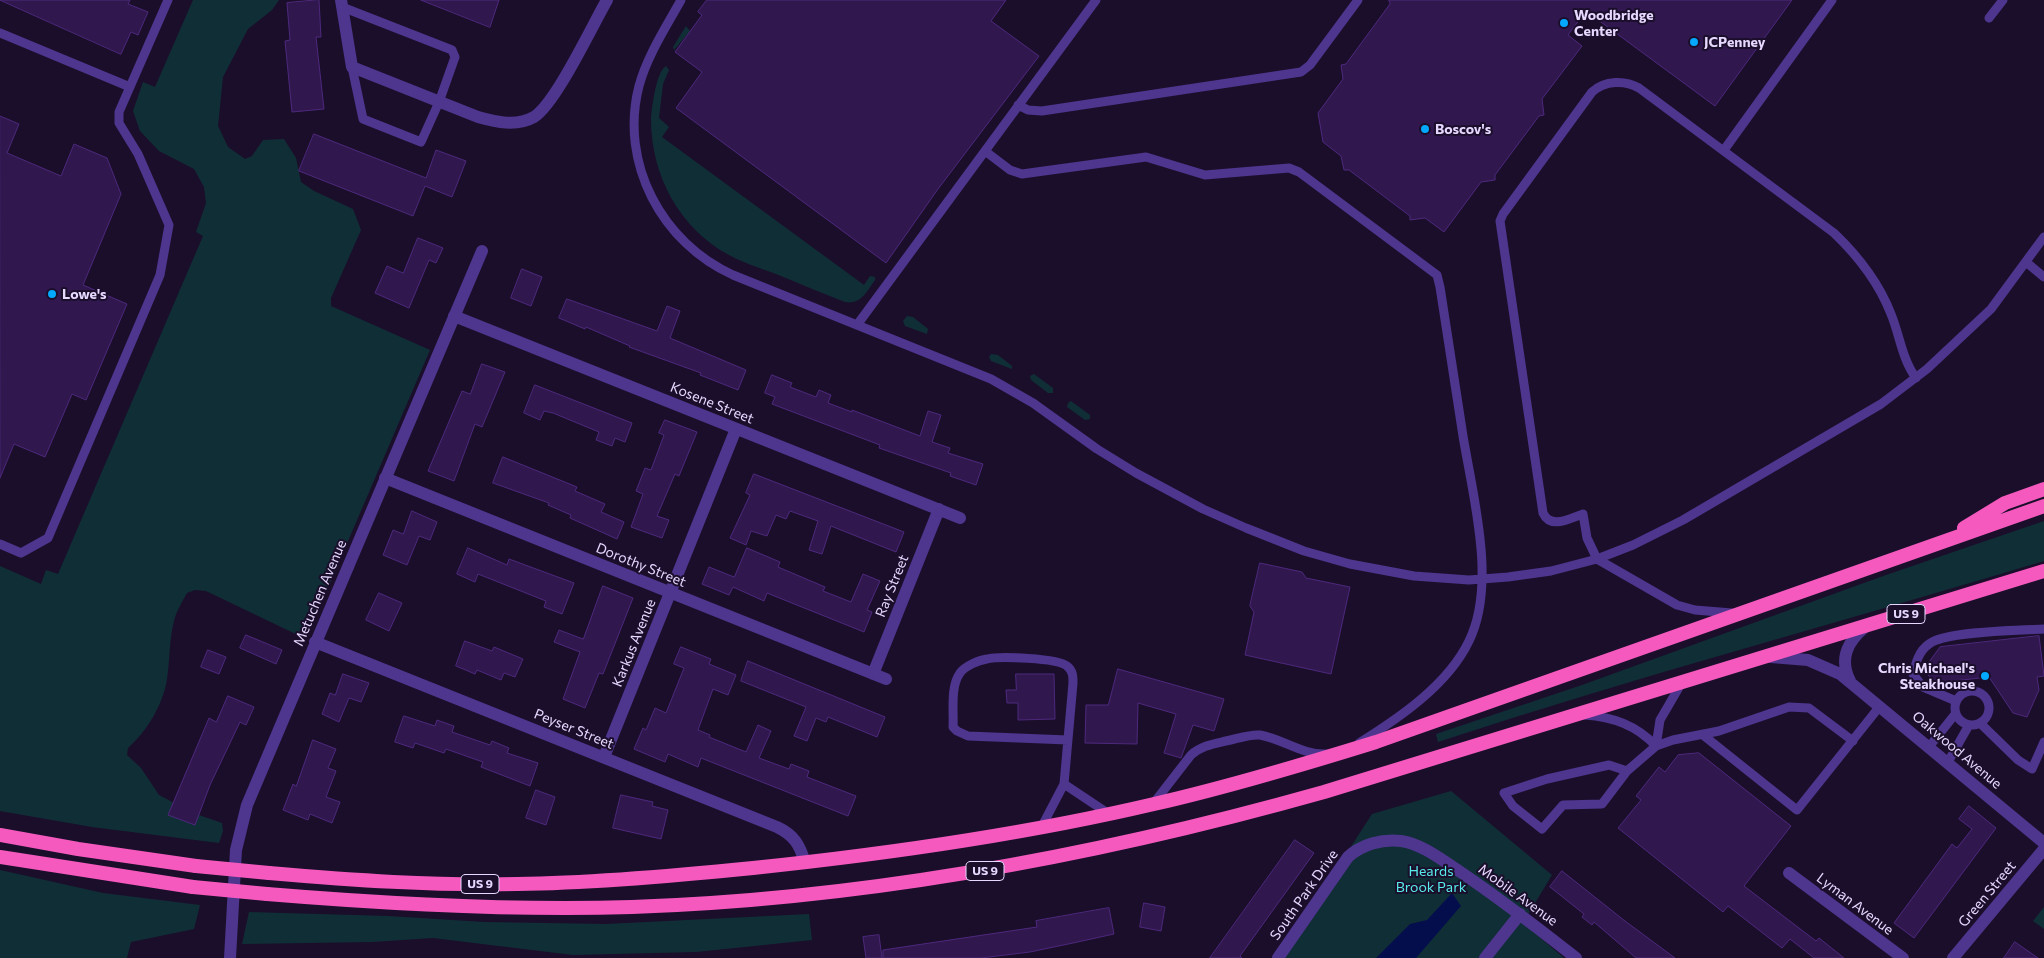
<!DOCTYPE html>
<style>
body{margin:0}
canvas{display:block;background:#1a0e2b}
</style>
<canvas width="2044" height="958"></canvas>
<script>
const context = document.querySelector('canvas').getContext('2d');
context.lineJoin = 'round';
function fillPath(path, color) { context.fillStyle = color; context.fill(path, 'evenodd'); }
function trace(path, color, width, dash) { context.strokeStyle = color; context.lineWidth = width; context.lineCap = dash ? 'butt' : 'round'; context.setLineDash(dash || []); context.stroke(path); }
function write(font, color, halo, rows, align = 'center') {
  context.font = font + ' Commissioner,sans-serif'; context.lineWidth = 4; context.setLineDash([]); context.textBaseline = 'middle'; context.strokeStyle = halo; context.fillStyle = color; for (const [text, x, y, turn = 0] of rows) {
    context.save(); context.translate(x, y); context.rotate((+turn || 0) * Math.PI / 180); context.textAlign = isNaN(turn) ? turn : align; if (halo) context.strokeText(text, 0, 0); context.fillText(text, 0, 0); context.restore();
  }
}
fillPath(new Path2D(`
 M193,0H279L272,10L248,29L223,77L218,126L228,147L245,159L252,156L263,140L284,139L296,158L301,182L314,191L353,209L361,230L331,298V306L430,350L306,639L206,591L195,590L187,593C182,602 176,612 174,621C169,640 170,660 167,679C163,705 147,731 128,748L127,755L141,768L159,795L193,813L222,823L223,831L219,843L92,827L0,811V566L41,584L46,570L58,574L203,236L196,232L206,203L204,187L194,169L159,151L140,131L133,111L143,82L155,87Z
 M686,26L690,31L674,50L673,47Z
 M666,66L669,70L663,84L659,118L669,127L662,137L864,285L870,276L875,277V280C867,291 861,305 845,302C824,294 803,285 781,276C764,269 745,264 729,255C679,228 651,175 651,119C652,107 656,72 666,66Z
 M907,316L913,317L928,329L927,334L905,326L903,321Z
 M991,354L998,355L1012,366V369L991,361L989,357Z
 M1034,374L1053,388V393H1048L1031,380L1030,376Z
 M1071,401L1090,415V419L1085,420L1067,407L1068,403Z
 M2044,521V561C1842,622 1638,676 1438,742L1436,734L1582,685L1886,575Z
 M1451,791L1552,875L1523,923L1564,958H1279L1372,814Z
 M0,870L103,893L200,905L194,929L131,942L127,958H0Z
 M2044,907V929L2033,921Z
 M249,912L388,916L484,922L606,924L809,914L812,940L696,952L573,955L433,938L372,942L242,944Z`), '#102e36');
fillPath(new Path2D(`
 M1452,893L1461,906L1416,958H1376L1410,924L1427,920Z`), '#050e4d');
const building = new Path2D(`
 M0,0H130L128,4L148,12L138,35L131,32L121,54Z
 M319,0L321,37H316L324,109L292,112L285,41L290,40L287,3Z
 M421,0H499L490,27Z
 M707,0H1006L991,21L1039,56L938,189L886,263L676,108L702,72L675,52L702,15L698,12Z
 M1389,0H1792L1715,106L1586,11L1568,35L1582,46L1542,99L1544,115L1539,116L1495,175V180L1481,182L1444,232L1425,218L1410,220V216L1349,170H1344L1341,156L1323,142L1318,113L1343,79L1341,65L1346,64L1390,4Z
 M0,116L19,124L7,153L61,176L74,144L107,158L121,194L83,285L127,304L86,400L72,394L45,457L14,444L0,478Z
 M314,134L426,178L436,150L466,161L452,197L425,186L413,216L299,171Z
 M418,238L443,248L436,263L429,260L409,308L375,293L387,266L403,273Z
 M522,269L542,277L531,306L511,298Z
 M567,299L657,331L667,306L680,311L670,338L746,370L738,390L700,375L701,373L629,347L630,346L586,327L585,329L559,318Z
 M482,364L505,372L482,427L475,424L454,481L428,471L462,391L470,394Z
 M772,375L792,383L790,387L816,397L819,390L831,395L828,403L852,412V410L920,436L928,411L941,415L932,442L950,448L948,453L983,464L976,485L950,476L951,473L879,448L880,445L772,404L775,397L765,393Z
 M535,385L632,423L625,442L615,438L612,446L596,440L599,432L553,413L544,411L540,420L524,413Z
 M665,420L697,432L679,476L675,474L657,516L669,520L662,538L631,527L643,494L636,491L645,468L651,470L664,435L659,433Z
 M503,457L577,487L575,491L605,504L601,512L624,522L617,539L570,518L571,515L548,505L549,503L493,483Z
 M754,474L904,532L896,552L831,526L822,554L809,550L818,521L790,511L786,519L776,515L767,536L751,531L746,545L730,538L750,495L746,493Z
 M412,511L437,522L430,540L419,536L407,565L383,555L393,530L403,534Z
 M468,548L507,565L509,559L574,583L562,614L544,607L546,601L478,574L475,582L457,574Z
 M747,548L780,562L778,567L825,587L823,591L851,602L863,574L880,581L867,610L872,612L864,632L767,593L764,601L733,587L729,595L702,584L709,567L734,577Z
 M1260,563L1302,572L1306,578L1350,587L1331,674L1245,655L1254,612L1250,606Z
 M603,586L633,598L603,674L599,673L585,708L563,699L580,652L554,642L559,630L583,639Z
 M379,593L402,603L389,631L366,620Z
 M246,635L282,650L276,664L240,648Z
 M2039,636L2044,676L2037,677L2039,690L2027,717L2013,713L1989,677L1936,683L1928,675L1929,662L1940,647Z
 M465,641L492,651L494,647L523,659L515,677L504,673L501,680L477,670L475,674L456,666Z
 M681,647L711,659L709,664L736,675L728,695L713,689L698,730L710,735L709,737L746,752L758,725L771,731L759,758L789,769L791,764L809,771L807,777L856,796L848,816L701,758L698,767L668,754L665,762L634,749L643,728L646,730L655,708L666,713L684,668L674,664Z
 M208,650L226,657L219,674L201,667Z
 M748,661L885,717L877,737L828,717L826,722L816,718L807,741L794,736L806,707L741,681Z
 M1118,669L1224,699L1214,731L1193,725L1181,758L1164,753L1176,714L1138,703L1137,744L1085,743L1086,705H1108Z
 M343,674L369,683L361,702L349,698L339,722L322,714L330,693L335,695Z
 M1016,674H1054L1055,719L1018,720V703H1007L1006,690H1016Z
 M228,696L254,707L246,725L240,722L210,785L195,825L168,815L209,718L216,722Z
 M404,716L435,726L437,720L454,726L452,732L490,745L492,741L509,748L507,753L538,763L530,786L481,767L483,762L446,749L444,753L415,743L413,748L395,742Z
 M313,740L336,749L328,768L336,771L326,797L340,802L332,823L310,814L308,820L283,810L293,784L296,786Z
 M1699,753L1791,826L1744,886L1816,941L1819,938L1844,958H1814L1790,939L1782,948L1728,906L1723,912L1618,828L1641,800L1636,796L1659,767L1665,772L1678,755Z
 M536,790L555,797L546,825L526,818Z
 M621,795L653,802L652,806L668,810L661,839L613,828Z
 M1969,806L1996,828L1914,938L1894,923L1952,844L1957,848L1972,829L1959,819Z
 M1295,840L1314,853L1240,956L1242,958H1210Z
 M1562,871L1625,921L1675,958H1636L1594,922L1592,925L1582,917L1584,914L1550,887Z
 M1144,903L1165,907L1161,931L1140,927Z
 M1109,908L1114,934L1073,943L1030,952L981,958H883V950L1037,927L1036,921Z
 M879,935L882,958H866L863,937Z
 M2015,942L2038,958H2004Z`);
fillPath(building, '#30184e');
trace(building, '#4d287c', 1);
trace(new Path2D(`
 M681,0C666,27 647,56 639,86C619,163 662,243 733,275L991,379L1033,403L1097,449L1136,473L1203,509L1246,528L1304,551L1350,564L1414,576L1469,580L1508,577L1551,571L1597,559L1633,545L1683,520L1881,404L1927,369L1991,309L2044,237
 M342,7L452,50L455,57L439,102L421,142L363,119L352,67
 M1989,18L2003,0
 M0,33L130,87
 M1018,105L1028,110L1042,111L1301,72L1310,65L1358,0
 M1724,150L1832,0
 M985,151L1010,170L1022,174L1146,157L1205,175L1289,168L1299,172L1437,275L1440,287C1448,337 1455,387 1463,436C1473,497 1497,584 1469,641C1448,685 1399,718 1359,743
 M2026,262L2044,277
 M857,325L1096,0
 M0,544L21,553L48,538L160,275L169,225L138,154L119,123V112L168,0
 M1732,613L1695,610L1677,605L1597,559L1587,538L1583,514C1570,518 1551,530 1543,513L1500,221L1503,214L1592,92C1605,80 1625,80 1639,88L1834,233C1857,255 1879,283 1891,314C1900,336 1902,359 1916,378
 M1955 708a17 17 0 1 1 34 0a17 17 0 1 1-34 0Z
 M1956,701L1923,687L1913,674C1916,662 1919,651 1929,644C1945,631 2022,630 2044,629
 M1585,715C1613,717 1636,725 1656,746L1660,720L1681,684
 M1980,723L2018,760L2032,769L2044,742
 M1703,735L1797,810L1880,706
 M1929,747L1956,713
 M1948,762L1969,725
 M1627,771L1609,765L1547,779L1504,793L1513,806L1542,829L1563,805L1602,804L1627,771L1656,746L1673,740L1719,731L1789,707L1809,708L1853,741
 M1064,784L1109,814
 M1153,804L1191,755C1201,746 1213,744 1226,741C1237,739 1249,734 1260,735C1283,739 1302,755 1326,754
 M1041,828L1064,784L1073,683C1073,676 1073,671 1067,666C1058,658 999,656 987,659C979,660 965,666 960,673C950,687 954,711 953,727L957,731L968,736L1068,740`), '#4e358e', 9);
trace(new Path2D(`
 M341,0L352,67L478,117C496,122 516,127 534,117C556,103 592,26 607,0
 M454,316L960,518
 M385,478L886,679
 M315,642L777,827C794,835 800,845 805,863
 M1771,657L1808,660L1840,674L2044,843
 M873,674L939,509
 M1850,681C1839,659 1847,642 1865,627
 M604,757L736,429
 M1789,873L1903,958
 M230,958L236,850L247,805L482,251
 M1278,958L1348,857C1362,844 1382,839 1401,841C1422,844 1442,860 1459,871C1499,898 1538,928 1576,958
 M1485,958L1520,914`), '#4e358e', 12);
trace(new Path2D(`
 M1953,958L2044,849`), '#4e358e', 12);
trace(new Path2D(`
 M1964,528L2005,503L2044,489
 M0,835L78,849L196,866
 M0,857L193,887
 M269,873C351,880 434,886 517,884C596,883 674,876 753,868C887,854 1022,835 1154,804C1229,787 1302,765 1376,742L2044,506
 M267,894C388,904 510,911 632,907C868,899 1097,856 1324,792L2044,571`), '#f559bd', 14);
trace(new Path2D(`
 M196,866L269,873
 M193,887L267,894`), '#f559bd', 14);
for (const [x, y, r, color] of [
 [1564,23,5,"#04a8ff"],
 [1694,42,5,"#04a8ff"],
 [1425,129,5,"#04a8ff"],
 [52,294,5,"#04a8ff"],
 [1985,676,5,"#04a8ff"]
]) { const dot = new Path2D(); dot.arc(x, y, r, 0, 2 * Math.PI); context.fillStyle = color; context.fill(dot); trace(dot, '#1a0e2b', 2); }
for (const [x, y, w] of [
 [1906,614,38],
 [985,871,38],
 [480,884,38]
]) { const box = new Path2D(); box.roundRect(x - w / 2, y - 9.5, w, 19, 4); context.fillStyle = '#1a0e2b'; context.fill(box); trace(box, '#e6d8ff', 1); }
write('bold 12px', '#e6d8ff', null, [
 ["US 9",1906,614],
 ["US 9",985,871],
 ["US 9",480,884]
]);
write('bold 14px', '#e6d8ff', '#1a0e2b', [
 ["Woodbridge",1574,15],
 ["Center",1574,31],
 ["JCPenney",1704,42],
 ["Boscov's",1435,129],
 ["Lowe's",62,294],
 ["Chris Michael's",1975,668,"right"],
 ["Steakhouse",1975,684,"right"]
], 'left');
write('14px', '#e6d8ff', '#1a0e2b', [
 ["Kosene Street",712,403,22],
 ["Dorothy Street",641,565,22],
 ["Ray Street",892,586,-68],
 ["Metuchen Avenue",320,593,-67],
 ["Karkus Avenue",634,643,-68],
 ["Peyser Street",574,729,22],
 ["Oakwood Avenue",1957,750,40],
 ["Green Street",1987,894,-50],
 ["South Park Drive",1304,895,-55],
 ["Mobile Avenue",1518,895,36],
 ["Lyman Avenue",1855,904,37]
]);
write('14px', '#57eceb', '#1a0e2b', [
 ["Heards",1431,871],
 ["Brook Park",1431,887]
]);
</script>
